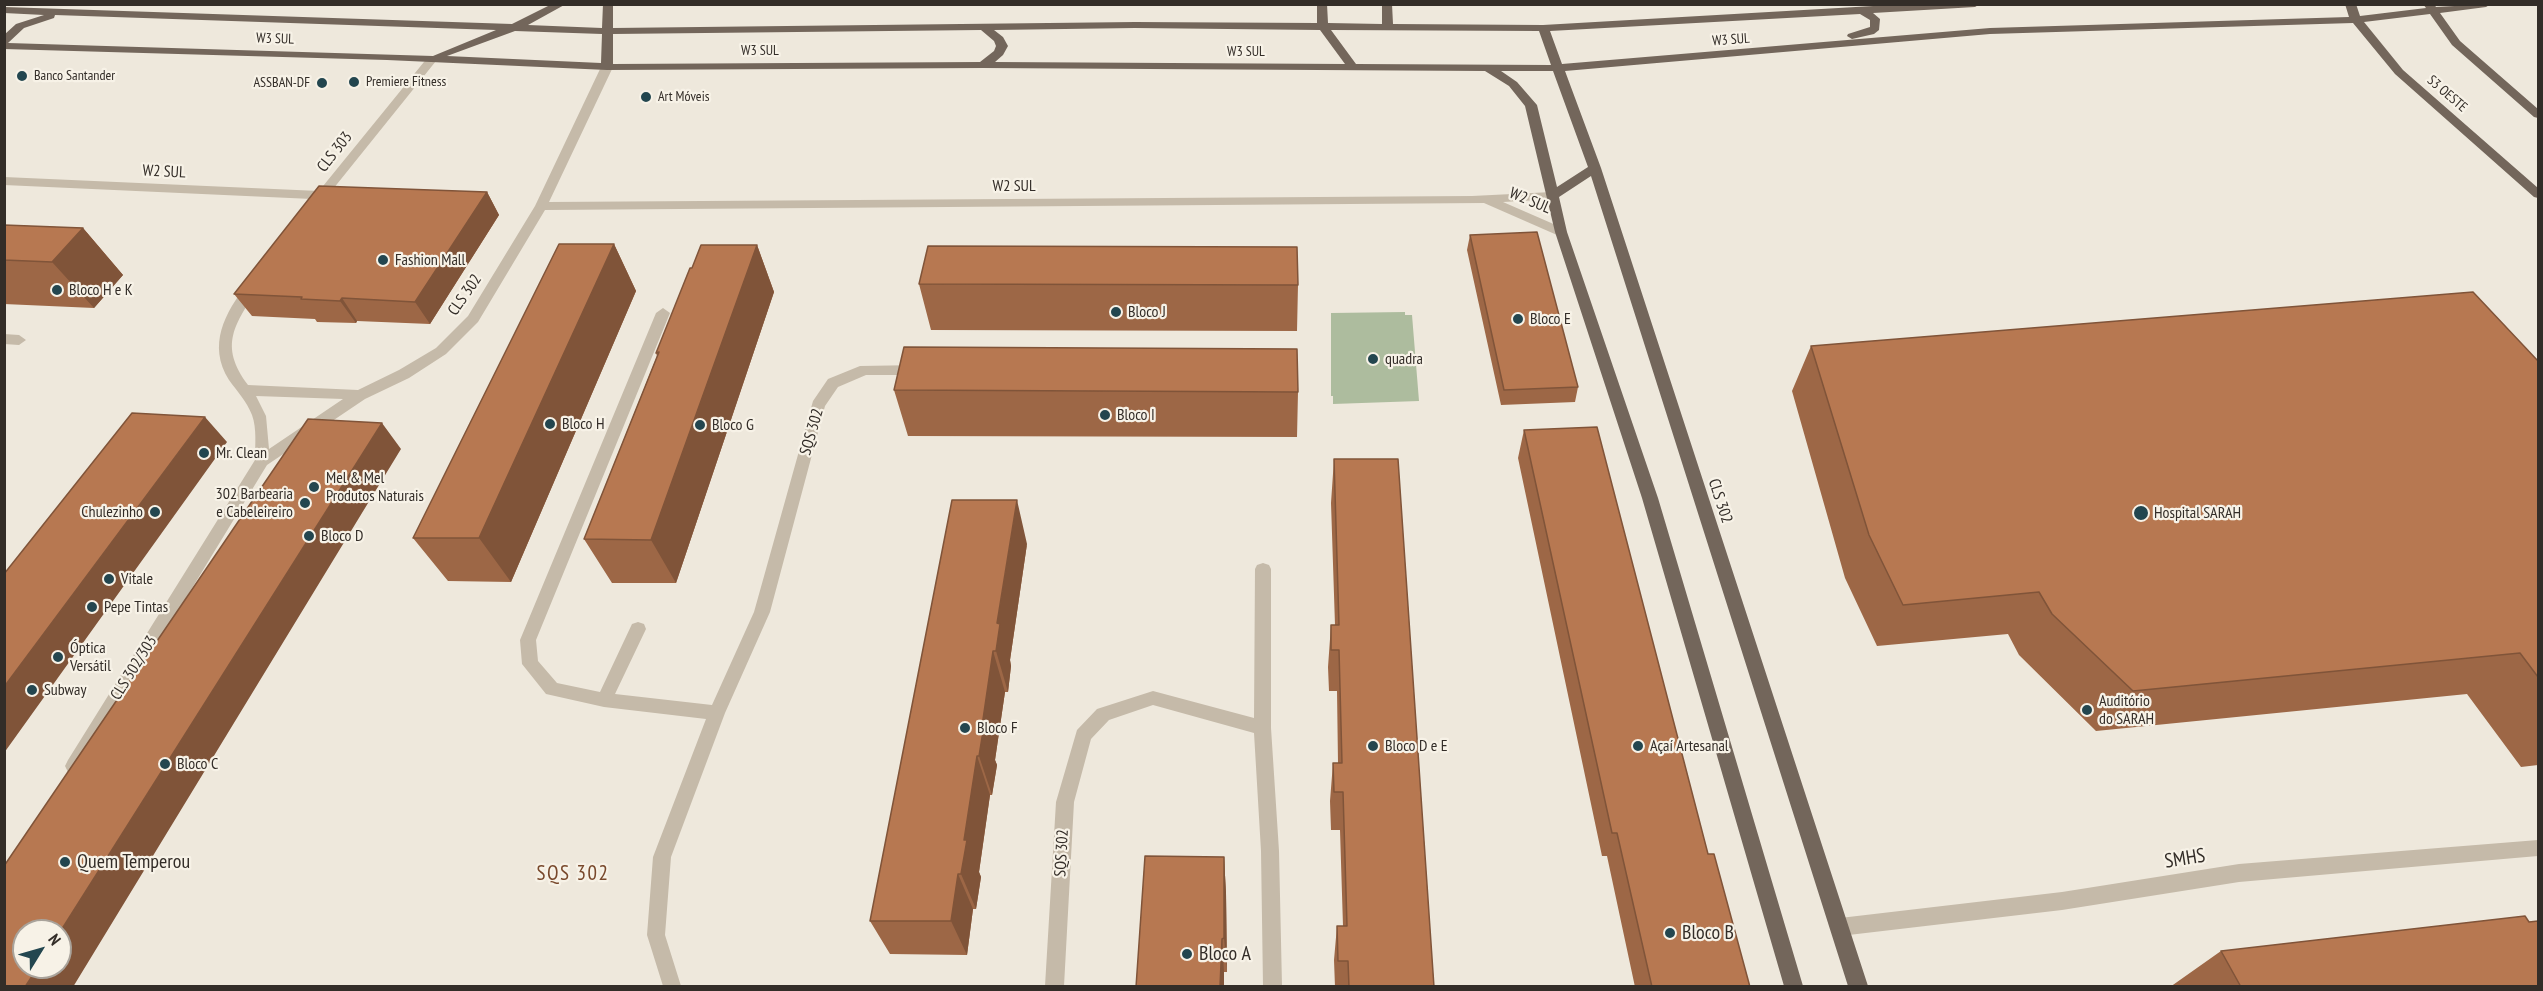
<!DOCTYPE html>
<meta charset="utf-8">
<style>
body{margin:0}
#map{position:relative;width:2543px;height:991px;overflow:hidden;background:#eee8dc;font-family:"PT Sans Narrow",sans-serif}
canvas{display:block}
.frame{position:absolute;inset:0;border:6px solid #332d28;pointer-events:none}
.north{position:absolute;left:12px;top:919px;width:60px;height:60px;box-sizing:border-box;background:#f7f2e7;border:2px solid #a9a39b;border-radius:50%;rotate:53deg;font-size:16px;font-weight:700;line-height:24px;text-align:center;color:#332d28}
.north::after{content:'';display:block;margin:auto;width:21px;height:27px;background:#23464f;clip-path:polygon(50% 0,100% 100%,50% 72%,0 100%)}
</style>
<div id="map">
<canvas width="2543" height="991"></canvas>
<div class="frame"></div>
<div class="north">N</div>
</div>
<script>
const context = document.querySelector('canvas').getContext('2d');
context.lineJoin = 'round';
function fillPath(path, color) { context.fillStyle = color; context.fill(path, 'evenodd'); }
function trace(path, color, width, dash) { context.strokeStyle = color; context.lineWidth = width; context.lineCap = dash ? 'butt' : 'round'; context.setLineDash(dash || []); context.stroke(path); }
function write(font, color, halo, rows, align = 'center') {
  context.font = font + ' "PT Sans Narrow",sans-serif'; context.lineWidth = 4.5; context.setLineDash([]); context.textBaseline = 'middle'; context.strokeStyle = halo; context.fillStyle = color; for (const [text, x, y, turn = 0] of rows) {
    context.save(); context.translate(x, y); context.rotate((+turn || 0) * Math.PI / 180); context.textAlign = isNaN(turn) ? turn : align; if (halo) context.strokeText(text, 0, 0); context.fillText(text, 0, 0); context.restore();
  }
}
fillPath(new Path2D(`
 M1405,312V315H1412L1419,401L1333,404V396H1331V313Z`), '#adbc9e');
fillPath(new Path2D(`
 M432,56L438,59L436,61L321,204H313L312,199L4,185V177L319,191L428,57Z
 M607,64L613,67L549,202L1472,196L1552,192L1558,196L1556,199L1503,202L1565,229L1567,232L1565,235H1557L1484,203L545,210L478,322L446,354L409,378L365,399L267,465L80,772L74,774L68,772L65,766L68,760L255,460C255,445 257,429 252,415C247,402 237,391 229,380C207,345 225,313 247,284L252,283L259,287C235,324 218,345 248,385L358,390L399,370L436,348L468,316L535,206L601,67ZM256,396L343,399L269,449L266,416Z
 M663,308L670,313L536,640L538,661L557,683L600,692L632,624L638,622L644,624L646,629L615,694L712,705L754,612L813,401L828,379L860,366L919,365L926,370L919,375H866L838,387L825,406L770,612L725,713L671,857L665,935L681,986H663L647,935L653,857L706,719L604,707L546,694L522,664L520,640L656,313Z
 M4,334L19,335L26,340L19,345L4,344Z
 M1263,563L1269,565L1271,569V728L1279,851L1282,986H1263L1261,851L1254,733L1153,705L1109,720L1091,739L1074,802L1064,986H1045L1056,802L1077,730L1097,709L1153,691L1254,718L1255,569L1257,565Z
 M2538,840V856L2239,882L2062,910L1840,936L1833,933L1831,927L1833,921L1840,918L2062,892L2239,864Z`), '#c5baa9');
fillPath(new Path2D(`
 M552,4H566L528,25L602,28L603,4H613V28L1135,22L1317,23V4H1327L1328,23L1382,24V4H1392L1393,24L1543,25L1908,4H1980L1975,7L1873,13L1880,19L1879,30L1874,34L1852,39L1847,36L1848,34L1870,27V20L1860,14L1550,31L1562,64L1990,28L2349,17L2345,4H2356L2360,16L2426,8L2423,4H2434L2436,7L2491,4L2486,7L2440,13L2460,41L2538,109V118L2534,117L2452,45L2430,14L2364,22L2403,70L2538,188V198L2534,197L2395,74L2353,23L1990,34L1565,71L1601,168L1868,986H1848L1591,176L1559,197L1567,232L1658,498L1803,986H1784L1642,498L1555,232L1525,106L1509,86L1485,71L983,68L607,70L387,60L4,49V35L16,24L44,15L4,13V7L512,24ZM55,15L496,30L433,56L8,43L24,28L54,18ZM1135,28L1320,30L1345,64L995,62L1003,55L1008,46L1003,37L994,30ZM981,30L994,41L996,46L994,51L980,62L613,64V34ZM1331,30L1539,31L1551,65L1356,64ZM515,31L602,34L601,63L447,56ZM1501,71H1553L1588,167L1557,187L1537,105L1517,82Z`), '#73665b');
fillPath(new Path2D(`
 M487,192L499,215L430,324L357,321L356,323L317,322L315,319L252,316L234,294Z
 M4,225L83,228L123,275L94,308L4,304Z
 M1470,235L1578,387L1575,402L1501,405L1467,250Z
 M614,244L636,291L511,582L448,581L413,538Z
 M757,245L774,292L676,583H612L584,539L657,356L656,353L692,268Z
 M919,284L1298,285L1297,331L931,330Z
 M1811,346L2538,361V765L2521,767L2467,694L2096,731L2019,655L2008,634L1877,646L1845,578L1792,391Z
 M894,390L1298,392L1297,437L908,436Z
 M1524,430L1708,854L1750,987H1635L1607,856H1602L1518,458Z
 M1334,459L1434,987H1335L1334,960L1337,926H1343L1340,830H1331L1330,801L1333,763H1338L1337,691H1329L1328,667L1331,625H1335L1331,503Z
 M1027,544L1010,660L1011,666L1008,692H1005L995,760L997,765L992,795H990L979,872L981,877L976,909H973L967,955L890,954L870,921Z
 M1224,857L1226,893L1227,972H1224V987H1136Z
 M2221,951L2538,987H2170Z`), '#9d6746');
fillPath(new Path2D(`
 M487,192L499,215L430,324L415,302Z
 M83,228L123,275L94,308L52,262Z
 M614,244L636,291L511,582L479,538Z
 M757,245L774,292L676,583L651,540Z
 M342,298L357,321L356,323L340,301Z
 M205,417L227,442L4,753V687Z
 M382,423L401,449L73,987H25L38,967H60V932Z
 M1017,500L1027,544L1010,660L1011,666L1008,692L996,651L997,623Z
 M993,651L1005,692L995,760L997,765L992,795L979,756L982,726Z
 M977,756L990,795L979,872L981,877L976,909L961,874L964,840Z
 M1224,857L1226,893L1227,972L1224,938Z
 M958,874L973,909L967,955L951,921Z
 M1222,939L1224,972V987H1220Z`), '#805439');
const building = new Path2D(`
 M319,186L487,192L415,302L342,298L340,301L301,299L302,297L234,294Z
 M4,225L83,228L52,262L4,260Z
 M1537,232L1578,387L1504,390L1470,235Z
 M559,244H614L479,538H413Z
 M701,245H757L651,540L584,539L659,352L656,353L690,268H692Z
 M928,246L1297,247L1298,285L919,284Z
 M2473,292L2538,361V677L2520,653L2133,691L2052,614L2039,592L1903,605L1869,535L1811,346Z
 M904,347L1297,349L1298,392L894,390Z
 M132,413L205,417L4,687V574Z
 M308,419L382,423L60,932L24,931V967H38L25,987H4V866Z
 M1597,427L1708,854H1714L1750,987H1652L1617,833H1612L1524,430Z
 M1334,459H1398L1434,987H1349L1348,961H1338L1337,926H1347L1343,792H1334L1333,763H1342L1339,650H1331V625H1339Z
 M952,500H1017L997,623L1000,624L996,651H993L982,726L984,725L979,756H977L964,840H967L961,874H958L951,921H870Z
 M1145,856L1224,857V938L1222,939L1220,987H1136Z
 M2525,916L2529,922L2538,921V987H2241L2221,951Z`);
fillPath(building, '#b77851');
trace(building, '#805439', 1.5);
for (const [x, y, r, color] of [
 [22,76,6,"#23464f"],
 [354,82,6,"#23464f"],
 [322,83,6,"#23464f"],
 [646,97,6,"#23464f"],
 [383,260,6,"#23464f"],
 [57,290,6,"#23464f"],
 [1116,312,6,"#23464f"],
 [1518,319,6,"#23464f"],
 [1373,359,6,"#23464f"],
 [1105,415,6,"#23464f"],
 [550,424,6,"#23464f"],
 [700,425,6,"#23464f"],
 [204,453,6,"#23464f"],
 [314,487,6,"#23464f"],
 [305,503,6,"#23464f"],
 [155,512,6,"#23464f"],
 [2141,513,8,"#23464f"],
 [309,536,6,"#23464f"],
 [109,579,6,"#23464f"],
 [92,607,6,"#23464f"],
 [58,657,6,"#23464f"],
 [32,690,6,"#23464f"],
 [2087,710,6,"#23464f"],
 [965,728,6,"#23464f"],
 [1373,746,6,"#23464f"],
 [1638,746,6,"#23464f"],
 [165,764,6,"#23464f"],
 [65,862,6,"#23464f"],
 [1670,933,6,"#23464f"],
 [1187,954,6,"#23464f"]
]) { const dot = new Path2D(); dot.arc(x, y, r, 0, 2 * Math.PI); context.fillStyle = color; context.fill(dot); trace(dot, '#f7f2e7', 2); }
write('14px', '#332d28', '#f7f2e7', [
 ["W3 SUL",275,39,2],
 ["W3 SUL",1731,40,-4],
 ["W3 SUL",760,51],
 ["W3 SUL",1246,52],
 ["S3 OESTE",2447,94,41]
]);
write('14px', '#332d28', '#f7f2e7', [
 ["Banco Santander",34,76],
 ["Premiere Fitness",366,82],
 ["ASSBAN-DF",310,83,"right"],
 ["Art Móveis",658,97]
], 'left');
write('16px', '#332d28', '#f7f2e7', [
 ["CLS 303",335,152,-52],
 ["W2 SUL",164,172,3],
 ["W2 SUL",1014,186],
 ["W2 SUL",1530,201,23],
 ["CLS 302",465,295,-55],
 ["SQS 302",812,432,-74],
 ["CLS 302",1720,501,72],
 ["CLS 302/303",134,668,-58],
 ["SQS 302",1062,853,-87]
]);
write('16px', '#332d28', '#f7f2e7', [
 ["Fashion Mall",395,260],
 ["Bloco H e K",69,290],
 ["Bloco J",1128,312],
 ["Bloco E",1530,319],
 ["quadra",1385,359],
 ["Bloco I",1117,415],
 ["Bloco H",562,424],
 ["Bloco G",712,425],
 ["Mr. Clean",216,453],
 ["Mel & Mel",326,478],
 ["Produtos Naturais",326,496],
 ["302 Barbearia",293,494,"right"],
 ["e Cabeleireiro",293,512,"right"],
 ["Chulezinho",143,512,"right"],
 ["Hospital SARAH",2154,513],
 ["Bloco D",321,536],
 ["Vitale",121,579],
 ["Pepe Tintas",104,607],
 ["Óptica",70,648],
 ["Versátil",70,666],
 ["Subway",44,690],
 ["Auditório",2099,701],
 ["do SARAH",2099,719],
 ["Bloco F",977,728],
 ["Bloco D e E",1385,746],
 ["Açaí Artesanal",1650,746],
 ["Bloco C",177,764]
], 'left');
write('20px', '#332d28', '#f7f2e7', [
 ["SMHS",2185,859,-9]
]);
write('20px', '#332d28', '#f7f2e7', [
 ["Quem Temperou",77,862],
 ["Bloco B",1682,933],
 ["Bloco A",1199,954]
], 'left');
context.letterSpacing = '1.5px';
write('21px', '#78482b', '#f7f2e7', [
 ["SQS 302",573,874]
]);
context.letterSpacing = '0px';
</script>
